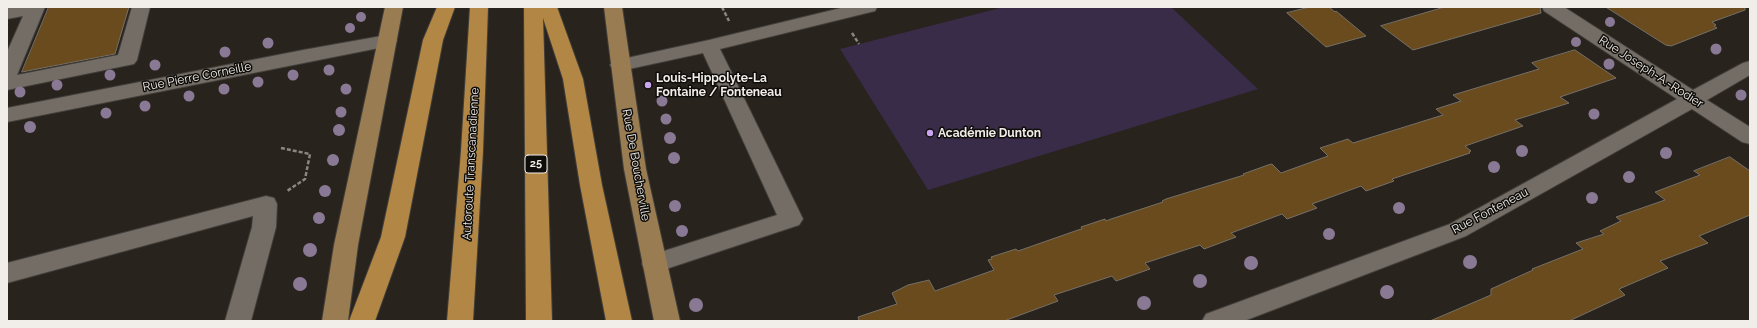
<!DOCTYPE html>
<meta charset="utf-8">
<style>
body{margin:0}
#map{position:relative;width:1757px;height:328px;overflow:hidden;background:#28231d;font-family:Raleway,sans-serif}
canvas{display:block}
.frame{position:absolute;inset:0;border:8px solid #f1ede9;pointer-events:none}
</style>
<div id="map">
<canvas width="1757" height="328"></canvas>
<div class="frame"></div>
</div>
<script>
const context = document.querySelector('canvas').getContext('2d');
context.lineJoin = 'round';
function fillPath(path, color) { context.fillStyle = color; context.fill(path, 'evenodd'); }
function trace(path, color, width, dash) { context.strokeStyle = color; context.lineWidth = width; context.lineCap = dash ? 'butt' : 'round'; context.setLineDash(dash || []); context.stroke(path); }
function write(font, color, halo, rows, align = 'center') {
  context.font = font + ' Raleway,sans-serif'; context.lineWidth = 3; context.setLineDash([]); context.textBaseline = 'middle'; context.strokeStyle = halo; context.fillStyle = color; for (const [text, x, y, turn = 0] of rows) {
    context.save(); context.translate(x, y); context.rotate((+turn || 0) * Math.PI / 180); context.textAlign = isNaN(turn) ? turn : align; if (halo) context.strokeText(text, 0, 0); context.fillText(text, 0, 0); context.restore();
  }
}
fillPath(new Path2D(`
 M1004,7H1171L1258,89L928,190L840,49Z`), '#392c48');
const building = new Path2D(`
 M49,7H129L115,54L22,72Z
 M1310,7H1329L1335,12L1336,11L1366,36L1326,47L1287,13Z
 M1445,7H1540L1541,13L1413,50L1381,26Z
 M1606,7H1745V10L1712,22L1716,25L1714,26L1717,28L1671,46L1666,45Z
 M1575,50L1616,78L1560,97L1569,103L1515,120L1523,126L1465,146L1471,151L1469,152L1470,153L1392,179L1394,181L1366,191L1361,186L1312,204L1317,208L1287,219L1282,214L1231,233L1236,237L1204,249L1200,245L1145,263L1150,269L1116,281L1112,276L1054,295L1058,301L1004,321H859L858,317L897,304L892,293L908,285L929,280L935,291L994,270L988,260L992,259L991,257L1016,249L1018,251L1078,230L1082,229L1081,227L1105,219L1106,221L1111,219L1163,202L1162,201L1166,199L1244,175L1243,174L1268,165L1272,164L1281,173L1328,156L1320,148L1348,139L1353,143L1443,115L1436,109L1461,101L1453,95L1539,69L1532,63Z
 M1730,157L1750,171V215L1699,236L1708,243L1660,261L1668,268L1619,289L1625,295L1569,321H1430L1491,295V289L1533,270L1532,269L1583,249L1576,243L1604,234L1600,231L1621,221L1616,217L1665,200L1655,192L1700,175L1694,171Z`);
fillPath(building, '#694b1d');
trace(building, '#767068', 1);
const minor = new Path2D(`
 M7,7H45L17,75L118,55L132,7H150L137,60L134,64L7,90V52L23,16L7,19Z
 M845,7H877L875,11L720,49L803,219L799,225L654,273L645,271L642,264L645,257L777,215L703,53L620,71L613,69L610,65L613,61L709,40Z
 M1542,7H1564L1693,90L1743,63L1750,61V75L1707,100L1750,127V144L1742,142L1692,109L1466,236L1244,321H1202L1206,314L1450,224L1677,99L1544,11Z
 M387,35L394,37L397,41L394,45L7,122V108L303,50Z
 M266,196L274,198L277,204L276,227L251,321H225L252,227L253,216L7,283V263Z`);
const major = new Path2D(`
 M385,7H403L358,245L348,321H322L334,245Z
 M604,7H622L646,169L680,321H654L624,169Z`);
const highway = new Path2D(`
 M437,7H455L443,40L405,237L375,321H349L381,237L423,40Z
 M470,7H488L483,151L473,321H447L461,151Z
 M524,7H557L583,79L602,185L632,321H606L580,185L563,79L543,18L552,321H526Z`);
trace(minor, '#423e39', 2);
trace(major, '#423e39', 2);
trace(highway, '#423e39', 2);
trace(new Path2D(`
 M722,7L729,21
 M852,33L859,44
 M281,148L310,154L305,179L287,191`), '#8b8681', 2.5, [4, 2]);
fillPath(minor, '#736d66');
fillPath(major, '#997c52');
fillPath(highway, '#b28644');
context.fillStyle = '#8a7995';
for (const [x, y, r] of [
 [361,17,5],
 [1610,22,5],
 [350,28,5],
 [1576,42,5],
 [268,43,5.5],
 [1716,49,5.5],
 [225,52,5.5],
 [1609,64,5.5],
 [155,65,5.5],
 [329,70,5.5],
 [110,75,5.5],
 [293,75,5.5],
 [258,82,5.5],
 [57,85,5.5],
 [224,89,5.5],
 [346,89,5.5],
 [20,92,5.5],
 [1741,95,5.5],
 [189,96,5.5],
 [662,101,5.5],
 [145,106,5.5],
 [341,112,5.5],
 [106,113,5.5],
 [1594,114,5.5],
 [666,119,5.5],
 [30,127,6],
 [339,130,6],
 [670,138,6],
 [1522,151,6],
 [1666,153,6],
 [674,158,6],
 [333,160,6],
 [1494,167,6],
 [1629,177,6],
 [325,191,6],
 [1592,198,6],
 [675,206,6],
 [1399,208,6],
 [319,218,6],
 [682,231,6],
 [1329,234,6],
 [310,250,7],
 [1470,262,7],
 [1251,263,7],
 [1200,281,7],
 [300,284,7],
 [1387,292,7],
 [1144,303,7],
 [696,305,7]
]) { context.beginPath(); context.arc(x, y, r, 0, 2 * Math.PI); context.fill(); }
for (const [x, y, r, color] of [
 [648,85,4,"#c8a5ee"],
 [930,133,4,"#c8a5ee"]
]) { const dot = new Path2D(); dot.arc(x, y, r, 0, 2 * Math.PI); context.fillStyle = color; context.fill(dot); trace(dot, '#0f0d0a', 1.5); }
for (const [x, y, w] of [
 [536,164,22]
]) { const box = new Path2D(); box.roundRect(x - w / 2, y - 9, w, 18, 3); context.fillStyle = '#0f0d0a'; context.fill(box); trace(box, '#f1ede9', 1); }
write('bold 11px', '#f1ede9', null, [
 ["25",536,164]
]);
write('12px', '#f1ede9', '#0f0d0a', [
 ["Rue Joseph-A.-Rodier",1651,72,33],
 ["Rue Pierre Corneille",197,77,-11],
 ["Autoroute Transcanadienne",471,164,-87],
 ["Rue De Boucherville",636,165,80],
 ["Rue Fonteneau",1490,211,-28]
]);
write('bold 12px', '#f1ede9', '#0f0d0a', [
 ["Louis-Hippolyte-La",656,78],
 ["Fontaine / Fonteneau",656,92],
 ["Académie Dunton",938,133]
], 'left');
</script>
